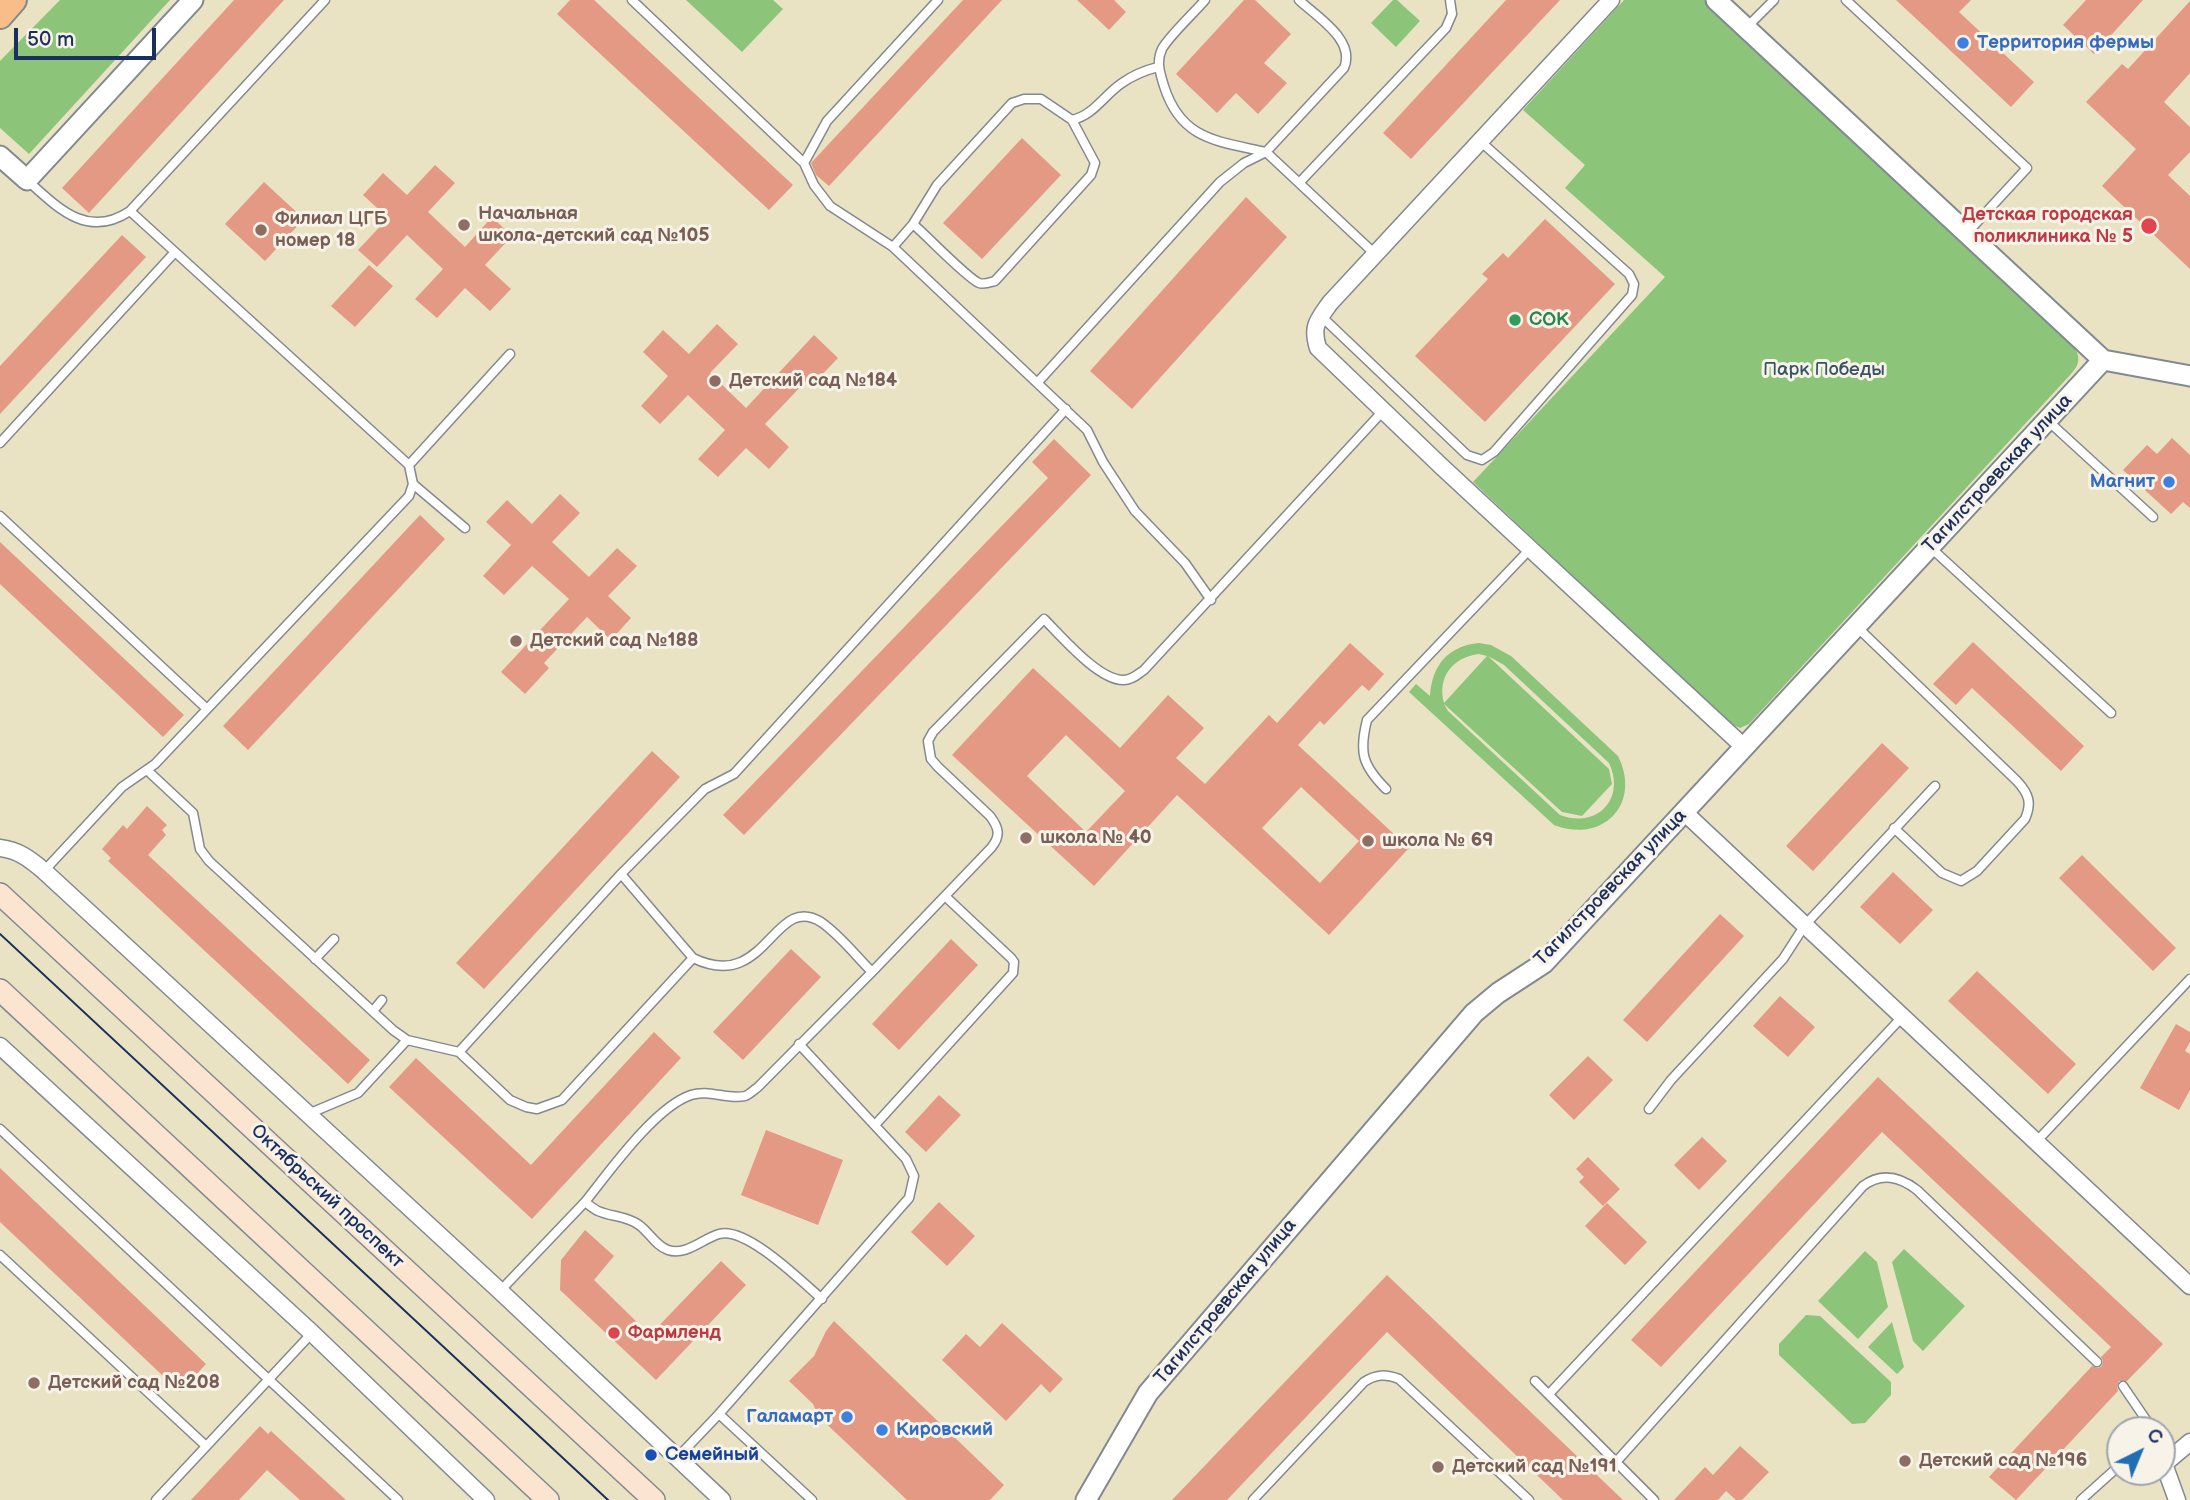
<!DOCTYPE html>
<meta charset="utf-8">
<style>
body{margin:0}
#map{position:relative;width:2190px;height:1500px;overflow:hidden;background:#e9e3c4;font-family:"Balsamiq Sans",sans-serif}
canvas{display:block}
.north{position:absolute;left:2106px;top:1416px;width:70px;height:70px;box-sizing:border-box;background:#f7f3e8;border:2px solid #9fa5b1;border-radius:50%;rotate:43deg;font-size:19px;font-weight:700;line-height:28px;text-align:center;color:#1b2f5e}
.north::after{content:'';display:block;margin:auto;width:24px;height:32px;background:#1f6fb2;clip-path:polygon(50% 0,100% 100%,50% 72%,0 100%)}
.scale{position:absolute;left:14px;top:28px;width:142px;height:32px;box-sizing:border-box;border:4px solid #1b2f5e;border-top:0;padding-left:9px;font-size:21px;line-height:24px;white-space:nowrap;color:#1b2f5e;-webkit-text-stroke:5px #f7f3e8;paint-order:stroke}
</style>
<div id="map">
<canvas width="2190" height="1500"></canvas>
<div class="north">С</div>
<div class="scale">50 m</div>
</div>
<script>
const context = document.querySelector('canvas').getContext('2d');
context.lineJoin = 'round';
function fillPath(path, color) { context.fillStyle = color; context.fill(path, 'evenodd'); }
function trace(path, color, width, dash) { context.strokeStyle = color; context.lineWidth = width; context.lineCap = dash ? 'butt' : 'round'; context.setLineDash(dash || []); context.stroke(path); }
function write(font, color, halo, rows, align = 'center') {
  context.font = font + ' "Balsamiq Sans",sans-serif'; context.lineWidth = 6; context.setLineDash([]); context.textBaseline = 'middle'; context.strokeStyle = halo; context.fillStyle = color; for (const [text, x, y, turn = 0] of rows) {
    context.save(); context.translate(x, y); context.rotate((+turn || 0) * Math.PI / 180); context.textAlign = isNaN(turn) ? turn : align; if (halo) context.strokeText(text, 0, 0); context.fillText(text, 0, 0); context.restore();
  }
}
fillPath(new Path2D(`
 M60,0H170L29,154L0,128V61Z
 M686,0H773L783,9L742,52Z
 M1393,0H1397L1420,21L1396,47L1371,23Z
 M1624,0H1704L2073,345C2081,357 2080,364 2071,374L1749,724L1740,728L1729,723L1473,482L1665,277L1565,188L1585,165L1523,110Z
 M1479,643L1491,645L1511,656L1618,756C1642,804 1603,844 1554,825L1409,692L1416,684L1430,696C1432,665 1448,646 1479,643ZM1479,654L1487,656L1444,703C1437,677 1453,657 1479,654ZM1488,656L1504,665L1609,763C1626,799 1597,829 1560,815L1448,711L1444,704L1562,812L1582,816L1612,784L1609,769Z
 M1904,1249L1965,1306L1923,1351L1913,1341L1892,1262Z
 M1865,1251L1877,1262L1888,1307L1858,1339L1818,1301Z
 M1806,1315L1820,1316L1891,1382V1395L1865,1423L1852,1424L1779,1355V1344Z
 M1892,1322L1904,1367L1897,1374L1868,1347Z`), '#8cc579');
fillPath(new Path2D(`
 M234,0H284L89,213L62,188Z
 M570,0H594L793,185L769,210L557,14Z
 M963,0H1002L829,186L816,175L811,163Z
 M1077,0H1114L1126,12L1109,30Z
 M1244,0H1255L1291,34L1264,63L1287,83L1258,114L1236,93L1217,113L1176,74Z
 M1506,0H1560L1411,159L1383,133Z
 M1896,0H1971L1959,12L2034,82L2011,107Z
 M2086,0H2143L2094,54L2063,25Z
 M2190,1V73L2164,102L2190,127V152L2168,175L2190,196V269L2102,186L2136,149L2086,102L2122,64L2128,69Z
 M1022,138L1061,175L982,259L943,223Z
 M435,165L455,183L428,212L465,247L492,217L512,236L485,265L511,289L490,311L465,288L437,318L415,299L443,269L407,235L377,267L358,250L388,218L363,195L383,173L407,195Z
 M264,182L304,219L265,261L225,224Z
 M1246,197L1287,237L1132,409L1090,371Z
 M1545,219L1615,284L1485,422L1415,356L1488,279L1482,274L1503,253L1508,258Z
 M122,235L146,257L0,414V366Z
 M369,265L393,286L355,327L331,306Z
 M717,324L738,344L710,373L746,408L814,335L838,358L813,384L808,379L765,424L789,447L769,469L746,448L718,477L698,459L725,430L688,395L660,424L641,406L668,376L643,352L663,330L689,354Z
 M2172,438L2190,455V508L2183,502L2171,514L2123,470L2147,445L2157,454Z
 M1054,439L1091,475L744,835L723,815L1048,478L1032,462Z
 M560,494L580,513L552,542L589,577L617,548L637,566L608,596L631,618L611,640L587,617L544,663L549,668L525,694L501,672L569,599L532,566L504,595L483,576L511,545L486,522L507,500L532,524Z
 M420,515L445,539L248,750L223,726Z
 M0,542L184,715L163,737L0,584Z
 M1973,642L2084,746L2061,771L1972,688L1956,705L1933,684Z
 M1350,643L1384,674L1369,691L1362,685L1324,725L1320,721L1298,745L1409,848L1329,935L1177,795L1094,886L952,755L1033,668L1120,748L1168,695L1204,728L1176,758L1205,784L1269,715L1277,723ZM1066,735L1125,791L1086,832L1027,776ZM1301,787L1359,841L1320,883L1262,828Z
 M1882,743L1909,768L1813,871L1786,846Z
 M652,751L680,777L484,989L456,963Z
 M147,806L167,825L162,830L166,835L148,855L370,1060L348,1084L108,861L111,858L102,849L123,825L127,829Z
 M2082,855L2176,948L2153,971L2059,878Z
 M1893,872L1933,910L1900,944L1860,907Z
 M1720,914L1744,936L1647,1042L1623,1020Z
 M951,939L978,965L899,1050L872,1024Z
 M791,949L821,977L743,1060L713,1032Z
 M1977,971L2076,1064L2048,1094L1948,1001Z
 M1780,996L1815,1027L1788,1057L1753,1026Z
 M2176,1024L2190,1032V1042L2185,1051L2190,1054V1090L2179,1110L2140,1088Z
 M654,1032L681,1058L532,1219L389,1087L416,1058L531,1165Z
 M1588,1056L1613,1080L1574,1120L1549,1095Z
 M1878,1077L2163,1344L2127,1381H2119L2117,1386L2118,1391L2016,1500L1989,1477L2092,1366L2098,1368L2102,1366L2103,1361L2101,1357L2111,1347L1882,1132L1661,1367L1631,1340Z
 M939,1095L961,1115L926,1152L905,1132Z
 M766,1130L843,1160L818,1225L741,1195Z
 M1702,1137L1727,1161L1699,1190L1674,1165Z
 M1588,1157L1620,1189L1603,1206L1579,1182L1584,1177L1576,1169Z
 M0,1168L206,1364L180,1392L0,1222Z
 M939,1202L975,1236L947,1266L911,1232Z
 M1607,1203L1647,1242L1625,1265L1585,1226Z
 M585,1230L614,1256L594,1280L650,1335L721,1261L746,1285L656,1380L560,1290L561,1260Z
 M1387,1275L1623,1500H1563L1387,1332L1227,1500H1172Z
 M834,1321L1004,1485L990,1500H907L818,1416L813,1404L789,1381L814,1356L826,1331Z
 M1002,1323L1063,1379L1050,1393L1041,1384L1006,1421L942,1360L966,1334L980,1347Z
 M260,1426L268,1434L271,1431L346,1500H300L267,1470L239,1500H191Z
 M1740,1446L1769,1472L1742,1500H1736L1726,1491L1718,1500H1674L1705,1467L1713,1475Z`), '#e39984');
const service = new Path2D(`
 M632,0L804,163L814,185L830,206L893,247L1087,430L1103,462L1135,511L1185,563L1211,600
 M1205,0C1195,12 1169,36 1162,49C1156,62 1160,73 1164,86C1181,140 1217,141 1266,152L1344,68C1356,40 1317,17 1299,0
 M1846,0L2027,168L1967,233
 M1746,28L1774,0
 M1072,120C1094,115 1104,95 1122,83C1132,76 1146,70 1158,67
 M804,163L827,121L938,0
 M28,181C59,209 88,239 130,211L325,0
 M1300,182L1446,28L1452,14L1450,0
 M130,211L409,465L413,484L465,528
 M893,247L913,224L937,185L1012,103L1024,99H1041L1072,120L1095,163L1091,175L995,281C991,282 984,285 979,283C967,278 926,235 913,224
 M1321,316L1467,455L1482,460L1494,452L1632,295L1634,284L1629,274L1480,141
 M1038,382L1220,182L1244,163L1266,152L1375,254
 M2047,420L2153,517
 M0,443L175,252
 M409,465L510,354
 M0,516L207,709
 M1930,547L2111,713
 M1857,627L2017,781C2029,794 2032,803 2025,819L1977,871L1961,881L1942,873L1894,828
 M148,771L193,813L200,849L209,861L393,1030L407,1040L459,1052L510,1100L526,1107L537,1109L562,1100L693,958
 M1386,789C1362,765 1359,752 1367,720L1531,548
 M44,871L122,787L155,764L409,496L413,484
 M315,959L334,939
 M872,972L991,848C1001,836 999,828 990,816L938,767L931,759L928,741L933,732L1044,619C1061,636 1099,681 1124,680C1132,680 1138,674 1144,670L1383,411
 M373,1011L382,1000
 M459,1052L621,874L705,789L734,774L1066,409
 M1649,1109L1671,1080L1783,959L1805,925L1935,786
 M308,1114L358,1093L407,1040
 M875,1125L1013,973L1014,962L1011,958L946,897
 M0,1129L398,1500
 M2036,1142L2190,979
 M585,1202C609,1172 655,1107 691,1095C709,1089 727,1100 745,1096C749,1095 755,1089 758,1087L872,972C856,956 840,935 821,922C773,892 767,994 693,958L621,874
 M0,1255L206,1446
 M500,1291L585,1202C589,1205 594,1209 598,1211C612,1217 627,1216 639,1225C649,1232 656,1246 668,1250C686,1256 702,1239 719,1234C746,1226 801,1281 822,1299
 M1535,1381L1654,1500
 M2123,1386L2153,1430
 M1549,1394L1903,1016
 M719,1414L812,1500
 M678,1457L719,1414L909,1198L914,1176L906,1159L799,1044
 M1617,1461L1863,1186C1882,1172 1900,1177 1917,1190L2097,1362
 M156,1500L312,1333
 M1253,1500L1364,1382C1376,1374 1386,1374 1399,1379L1529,1500
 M2081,1500L2120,1465`);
const minor = new Path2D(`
 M1611,0L1330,303C1318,320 1311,326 1318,348L1441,466L1744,747
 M1684,812L2190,1286
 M0,848C18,850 30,859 44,871L500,1291L722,1500
 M0,1046L312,1333L486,1500
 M2177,1500L2164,1464L2190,1442`);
const tertiary = new Path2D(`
 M1716,0L2103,360
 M0,156L27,180L193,0
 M2103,360L2190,376
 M1086,1500L1148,1393L1474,1013L1498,993L1544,963L2103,360`);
const secondary = new Path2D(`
 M0,894L654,1500
 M0,990L548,1500`);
const primary = new Path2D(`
 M0,16L14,0`);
trace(service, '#828991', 11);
trace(minor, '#828991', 19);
trace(tertiary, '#828991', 23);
trace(secondary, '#828991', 24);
trace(primary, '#828991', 28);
trace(service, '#fff', 8);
trace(minor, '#fff', 16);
trace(tertiary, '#fff', 19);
trace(secondary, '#fce5d0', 21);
trace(primary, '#f8bd89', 24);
trace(new Path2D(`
 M0,934L608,1500`), '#1b2f5e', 2);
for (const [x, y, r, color] of [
 [1963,43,7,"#3f7fe0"],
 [464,225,7,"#8d6e63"],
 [2149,226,9,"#e0444e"],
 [261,230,7,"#8d6e63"],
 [1515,320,7,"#2e9e5b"],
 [715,381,7,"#8d6e63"],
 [2169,482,7,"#3f7fe0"],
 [516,641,7,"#8d6e63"],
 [1026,838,7,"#8d6e63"],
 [1368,841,7,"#8d6e63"],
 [614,1333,7,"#e0444e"],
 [34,1383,7,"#8d6e63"],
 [847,1417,7,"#3f7fe0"],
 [882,1430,7,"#3f7fe0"],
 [651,1455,7,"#1a4fb4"],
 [1905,1461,7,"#8d6e63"],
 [1438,1467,7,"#8d6e63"]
]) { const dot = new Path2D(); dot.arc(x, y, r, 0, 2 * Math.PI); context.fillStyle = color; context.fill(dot); trace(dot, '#f7f3e8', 2.5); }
write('bold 19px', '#366cbe', '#f7f3e8', [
 ["Территория фермы",1977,43],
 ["Магнит",2155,482,"right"],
 ["Галамарт",833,1417,"right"],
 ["Кировский",896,1430]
], 'left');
write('bold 19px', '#785e54', '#f7f3e8', [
 ["Начальная",478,214],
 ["школа-детский сад №105",478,236],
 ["Филиал ЦГБ",275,219],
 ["номер 18",275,241],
 ["Детский сад №184",729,381],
 ["Детский сад №188",530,641],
 ["школа № 40",1040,838],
 ["школа № 69",1382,841],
 ["Детский сад №208",48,1383],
 ["Детский сад №196",1919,1461],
 ["Детский сад №191",1452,1467]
], 'left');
write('bold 19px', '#be3a42', '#f7f3e8', [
 ["Детская городская",2133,215],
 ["поликлиника № 5",2133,237],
 ["Фармленд",628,1333,"left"]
], 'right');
write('bold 19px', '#27864d', '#f7f3e8', [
 ["СОК",1529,320]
], 'left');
write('19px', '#375465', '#f7f3e8', [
 ["Парк Победы",1824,370]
]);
write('19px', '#1b2f5e', '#f7f3e8', [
 ["Тагилстроевская улица",1998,474,-47],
 ["Тагилстроевская улица",1611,888,-46],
 ["Октябрьский проспект",327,1197,43],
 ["Тагилстроевская улица",1226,1302,-50]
]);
write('bold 19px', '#164399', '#f7f3e8', [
 ["Семейный",665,1455]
], 'left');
</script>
